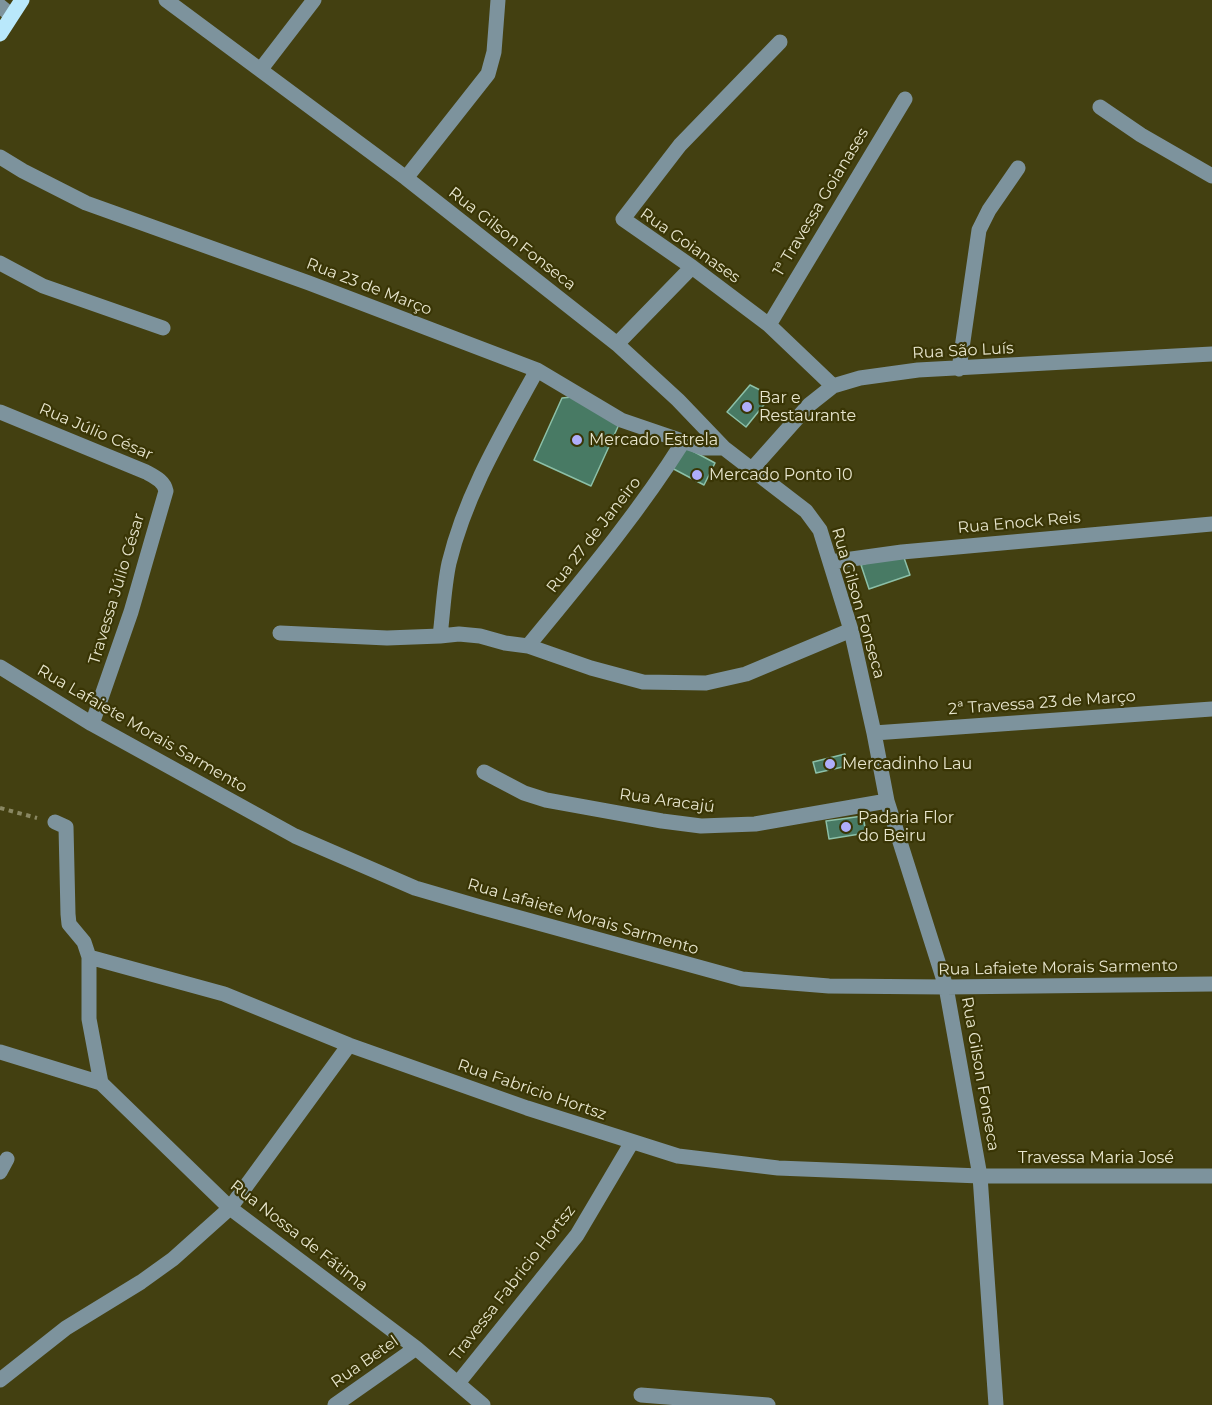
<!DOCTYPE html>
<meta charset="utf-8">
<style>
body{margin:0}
canvas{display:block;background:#434011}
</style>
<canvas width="1212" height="1405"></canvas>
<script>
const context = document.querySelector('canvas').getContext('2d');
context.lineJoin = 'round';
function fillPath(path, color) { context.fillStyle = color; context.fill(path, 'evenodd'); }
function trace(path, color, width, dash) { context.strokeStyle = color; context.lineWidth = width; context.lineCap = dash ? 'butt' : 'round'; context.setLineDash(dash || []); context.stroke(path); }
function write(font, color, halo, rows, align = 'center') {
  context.font = font + ' Montserrat,sans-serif'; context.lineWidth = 4.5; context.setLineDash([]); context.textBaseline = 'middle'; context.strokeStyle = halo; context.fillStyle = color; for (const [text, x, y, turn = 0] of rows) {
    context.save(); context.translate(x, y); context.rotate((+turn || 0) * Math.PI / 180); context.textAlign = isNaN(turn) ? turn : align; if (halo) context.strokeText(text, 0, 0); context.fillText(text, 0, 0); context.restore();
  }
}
const building = new Path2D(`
 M750,385L760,390L767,401L746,427L727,412Z
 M572,397L621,420L591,486L534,460L562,398Z
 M687,448L715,463L704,485L668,466Z
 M902,552L910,575L869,589L861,565Z
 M845,754L847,766L816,773L813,762Z
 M863,816L866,833L829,839L826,821Z`);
fillPath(building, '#487a64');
trace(building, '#8cc0a8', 1.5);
trace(new Path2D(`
 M0,808L37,818`), '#898762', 4, [4.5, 4.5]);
trace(new Path2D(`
 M166,0L406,178L617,344L678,400L724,448L806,511L820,530L851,630L874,733L887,801L946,987L980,1176L996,1405
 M0,6L11,15
 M780,42L680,145L623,219L692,267L769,325L833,386
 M261,69L314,0
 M1100,107L1141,135L1212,176
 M0,157L23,171L86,203L309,283L537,370L621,420L703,448H724
 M406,178L488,74L494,52L498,0
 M0,263L43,286L163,328
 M769,325L905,99
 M617,344L692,267
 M959,369L979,230L989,210L1018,168
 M0,412L146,472C155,477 164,481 166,491L131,612L92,724
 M752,469L809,405L833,386L860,378L918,370L1212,354
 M830,562L902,552L1212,524
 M280,633L387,638L440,636L459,634L480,636L505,643L528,646L591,668L643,682L706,683L746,674L851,630
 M440,636C443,612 444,586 449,563C466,493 503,432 537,370
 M528,646C583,579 637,515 683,442
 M0,667L92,724L295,836L415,888L480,907L742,979L829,986L946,987L1212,984
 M874,733L1212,709
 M484,772L524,793L546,800L662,821L701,826L755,824L887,801
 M55,822L66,827L68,914L69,924L84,942L89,957V1019L101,1083
 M89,957L224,994L349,1045L527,1108L678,1156L778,1168L980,1176H1212
 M0,1052L101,1083L230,1208L416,1348L483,1405
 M0,1172L7,1159
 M0,1380L66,1328L141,1282L173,1259L230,1208L349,1045
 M458,1383L577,1235L632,1142
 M641,1395L768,1405
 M335,1405L416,1348`), '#7d939d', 15);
trace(new Path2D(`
 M0,34L22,0`), '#b9e8fb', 15);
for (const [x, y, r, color] of [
 [747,407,6,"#afaefa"],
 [577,440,6,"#afaefa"],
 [697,475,6,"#afaefa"],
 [830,764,6,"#afaefa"],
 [846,827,6,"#afaefa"]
]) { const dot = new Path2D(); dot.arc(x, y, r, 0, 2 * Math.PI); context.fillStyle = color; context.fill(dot); trace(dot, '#393505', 2); }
write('16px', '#e7e5cd', '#393505', [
 ["1ª Travessa Goianases",821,202,-59],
 ["Rua Gilson Fonseca",512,239,38],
 ["Rua Goianases",690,246,35],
 ["Rua 23 de Março",369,287,21],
 ["Rua São Luís",963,351,-3],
 ["Rua Júlio César",96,432,23],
 ["Rua Enock Reis",1019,523,-5],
 ["Rua 27 de Janeiro",594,535,-52],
 ["Travessa Júlio César",117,589,-73],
 ["Rua Gilson Fonseca",858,603,74],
 ["2ª Travessa 23 de Março",1042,703,-4],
 ["Rua Lafaiete Morais Sarmento",142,729,30],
 ["Rua Aracajú",667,801,8],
 ["Rua Lafaiete Morais Sarmento",583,917,16],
 ["Rua Lafaiete Morais Sarmento",1058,968,-1],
 ["Rua Gilson Fonseca",980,1074,80],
 ["Rua Fabricio Hortsz",532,1090,19],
 ["Travessa Maria José",1096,1158],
 ["Rua Nossa de Fátima",299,1236,38],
 ["Travessa Fabricio Hortsz",513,1283,-52],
 ["Rua Betel",365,1362,-35]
]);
write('16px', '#e7e5cd', '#393505', [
 ["Bar e",759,398],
 ["Restaurante",759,416],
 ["Mercado Estrela",589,440],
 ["Mercado Ponto 10",709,475],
 ["Mercadinho Lau",842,764],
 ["Padaria Flor",858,818],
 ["do Beiru",858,836]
], 'left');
</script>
